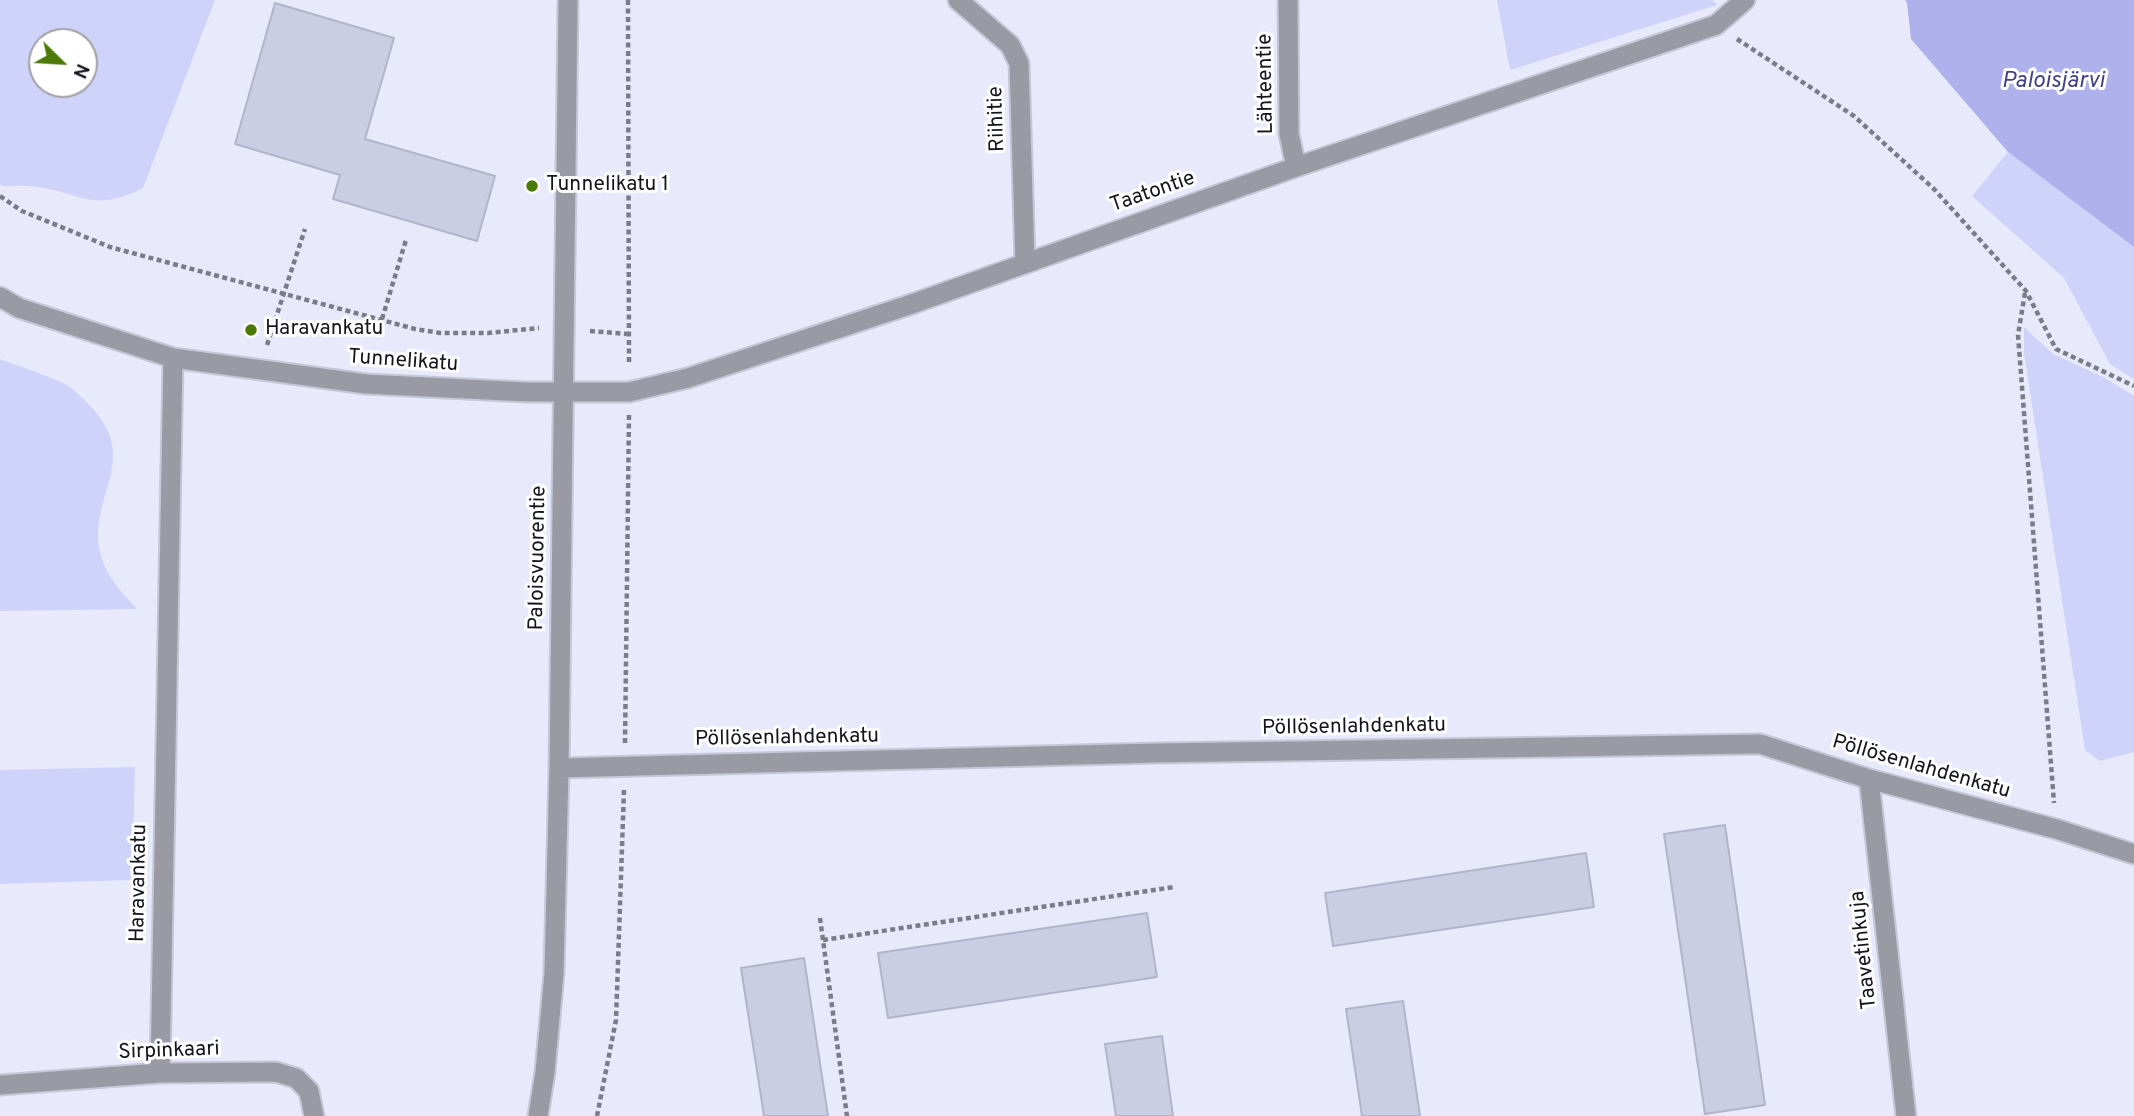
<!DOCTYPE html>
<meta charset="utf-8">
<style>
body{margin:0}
#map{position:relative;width:2134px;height:1116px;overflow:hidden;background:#e8eafc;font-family:Overpass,sans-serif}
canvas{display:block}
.north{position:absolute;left:28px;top:28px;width:70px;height:70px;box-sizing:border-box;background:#fff;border:2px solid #a1a1a5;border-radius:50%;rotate:114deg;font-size:19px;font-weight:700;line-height:28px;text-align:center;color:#15151d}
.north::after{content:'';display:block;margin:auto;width:24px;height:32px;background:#4b7b04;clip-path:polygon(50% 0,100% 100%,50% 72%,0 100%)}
</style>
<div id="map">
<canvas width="2134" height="1116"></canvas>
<div class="north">N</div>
</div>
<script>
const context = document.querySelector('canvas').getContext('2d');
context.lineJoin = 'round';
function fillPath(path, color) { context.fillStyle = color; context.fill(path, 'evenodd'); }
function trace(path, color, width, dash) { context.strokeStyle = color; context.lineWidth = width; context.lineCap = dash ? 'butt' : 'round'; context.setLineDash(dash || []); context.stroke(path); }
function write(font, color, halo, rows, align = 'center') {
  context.font = font + ' Overpass,sans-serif'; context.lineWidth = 6; context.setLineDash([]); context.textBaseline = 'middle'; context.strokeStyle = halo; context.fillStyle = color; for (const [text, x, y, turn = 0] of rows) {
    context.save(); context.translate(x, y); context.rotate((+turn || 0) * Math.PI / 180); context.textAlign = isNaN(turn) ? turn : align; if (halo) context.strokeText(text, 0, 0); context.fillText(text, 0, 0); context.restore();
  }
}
fillPath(new Path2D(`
 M0,0H215L143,188C92,213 86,194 37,187C26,185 14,186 3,186L0,184ZM42,42H84V84H42Z
 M1497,0H1712L1717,5L1510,70Z
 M2008,152L2134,247V379L2110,364L2064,278L1972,196Z
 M2024,327L2053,354L2105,378L2134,396V752L2100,761L2085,750L2024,353Z
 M0,359C21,367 44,374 65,384C75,390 85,400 93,409C140,462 88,496 100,552C105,576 121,591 137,609L0,611Z
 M135,767L132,880L0,884V770Z`), '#cfd2f9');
fillPath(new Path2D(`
 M1905,0H2134V247L2008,152L1911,39L1907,3Z`), '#aeb1eb');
const building = new Path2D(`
 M275,3L394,38L365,139L495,176L477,241L333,199L340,175L235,144Z
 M1725,825L1765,1105L1705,1114L1664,834Z
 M1586,853L1594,907L1333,946L1325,893Z
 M1147,913L1157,977L888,1018L878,953Z
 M804,958L828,1116H764L741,968Z
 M1403,1001L1420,1116H1362L1346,1009Z
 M1162,1036L1173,1116H1116L1105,1044Z`);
fillPath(building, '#cbcde3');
trace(building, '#b3b4ca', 2);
const minor = new Path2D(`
 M958,0L1010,45L1019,63L1025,263
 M1288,0L1289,134L1296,167
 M0,297L19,308L173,358L366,384L527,392H629L688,378L909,305L1296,167L1716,25L1745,0
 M559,768L1157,753L1760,744L1869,779L2056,829L2134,854
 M1869,779L1906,1116
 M160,1073L173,358
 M0,1085L160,1073L276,1072L296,1078L309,1091L314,1116
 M538,1116L545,1072L554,973L559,768L568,0`);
trace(minor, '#c6c8d8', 23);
trace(new Path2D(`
 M628,0L629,365
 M1737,39L1854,116L1934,189L2026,291L2056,349L2134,386
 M0,196L22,211L110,247L415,329L440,333H488L539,328
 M2025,293L2018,335L2054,803
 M382,319L406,240
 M590,331L628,334
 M267,345L305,229
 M625,743L629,415
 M820,918L847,1116
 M823,940L1174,887
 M597,1116L616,1020L624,790`), '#7b7c88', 4.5, [5, 3.5]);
trace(minor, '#999aa3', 19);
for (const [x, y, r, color] of [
 [532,186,7,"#4b7b04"],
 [251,330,7,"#4b7b04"]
]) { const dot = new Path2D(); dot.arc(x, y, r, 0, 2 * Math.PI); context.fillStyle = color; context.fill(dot); trace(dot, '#fff', 2.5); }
write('21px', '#15151d', '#fff', [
 ["Lähteentie",1267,84,-91],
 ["Riihitie",998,119,-92],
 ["Taatontie",1153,193,-19],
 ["Tunnelikatu",403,362,4],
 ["Paloisvuorentie",539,558,-89],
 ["Pöllösenlahdenkatu",1354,728,-1],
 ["Pöllösenlahdenkatu",787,739,-1],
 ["Pöllösenlahdenkatu",1921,768,16],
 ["Haravankatu",140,883,-89],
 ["Taavetinkuja",1865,950,-96],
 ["Sirpinkaari",169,1052,-2]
]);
write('21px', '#15151d', '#fff', [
 ["Tunnelikatu 1",546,186],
 ["Haravankatu",265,330]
], 'left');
write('italic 23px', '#434186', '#fff', [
 ["Paloisjärvi",2053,82]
]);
</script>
